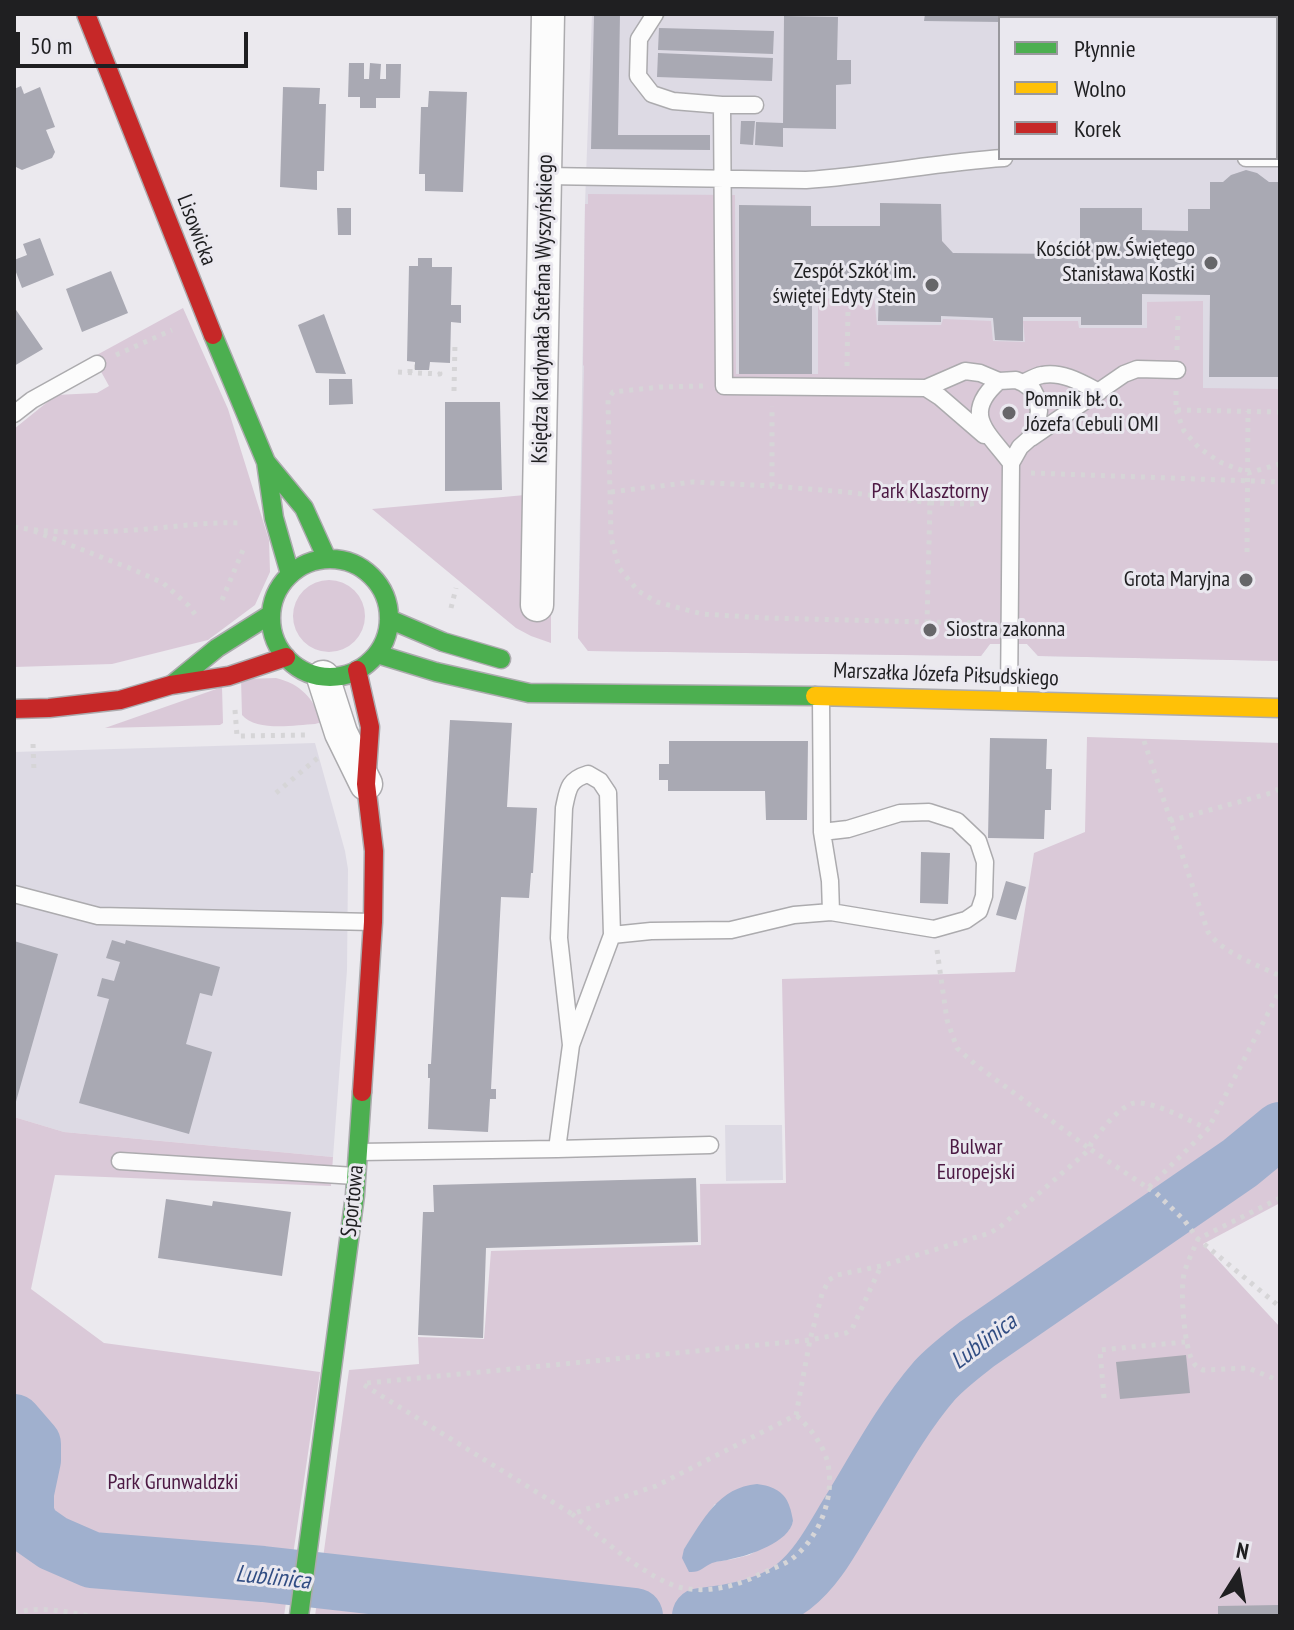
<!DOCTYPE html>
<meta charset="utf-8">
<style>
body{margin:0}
#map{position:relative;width:1294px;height:1630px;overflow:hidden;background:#ebe9ee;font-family:"PT Sans Narrow",sans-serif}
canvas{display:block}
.frame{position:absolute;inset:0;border:16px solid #1f1f21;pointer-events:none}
.legend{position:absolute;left:998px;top:16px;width:280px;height:144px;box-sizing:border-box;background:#eae8ef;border:2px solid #99989d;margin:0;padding:10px 14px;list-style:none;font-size:24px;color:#1f1f21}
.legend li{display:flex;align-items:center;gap:16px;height:40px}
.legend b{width:40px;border:2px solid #99989d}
.north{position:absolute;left:1198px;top:1534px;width:80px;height:80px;-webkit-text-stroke:6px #eae8ef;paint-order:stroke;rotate:11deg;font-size:22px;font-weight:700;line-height:32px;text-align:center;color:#1f1f21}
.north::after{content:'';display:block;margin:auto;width:28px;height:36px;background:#1f1f21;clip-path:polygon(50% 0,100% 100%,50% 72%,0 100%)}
.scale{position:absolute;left:16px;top:32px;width:232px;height:36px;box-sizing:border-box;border:4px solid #1f1f21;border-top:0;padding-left:10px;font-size:24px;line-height:28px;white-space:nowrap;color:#1f1f21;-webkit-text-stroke:6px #eae8ef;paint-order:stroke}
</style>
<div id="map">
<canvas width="1294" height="1630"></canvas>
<div class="frame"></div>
<ul class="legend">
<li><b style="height:10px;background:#4caf50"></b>Płynnie</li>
<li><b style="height:10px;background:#ffc107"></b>Wolno</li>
<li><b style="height:10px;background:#c62828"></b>Korek</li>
</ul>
<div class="north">N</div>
<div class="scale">50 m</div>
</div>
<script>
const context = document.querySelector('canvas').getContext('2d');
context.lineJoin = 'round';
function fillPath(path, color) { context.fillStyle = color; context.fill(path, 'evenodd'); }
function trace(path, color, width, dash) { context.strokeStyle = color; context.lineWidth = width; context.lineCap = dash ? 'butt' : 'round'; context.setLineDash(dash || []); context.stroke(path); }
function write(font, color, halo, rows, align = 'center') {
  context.font = font + ' "PT Sans Narrow",sans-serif'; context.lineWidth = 6; context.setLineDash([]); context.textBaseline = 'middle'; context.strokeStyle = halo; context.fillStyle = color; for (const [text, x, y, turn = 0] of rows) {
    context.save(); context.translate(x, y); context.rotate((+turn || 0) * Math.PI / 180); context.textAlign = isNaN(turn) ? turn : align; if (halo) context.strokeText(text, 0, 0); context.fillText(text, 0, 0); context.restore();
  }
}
fillPath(new Path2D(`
 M592,14H1280V661L1038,656L1027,644H990L981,656L588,651L578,638L585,204ZM1000,18H1276V158H1000Z
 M315,743L345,851L348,869L347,970L333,1157L64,1132L14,1117V752Z
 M725,1125H782L783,1180L726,1181Z`), '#dddae4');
fillPath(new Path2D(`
 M588,194L735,195L736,374H818V299L874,296L877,325H941L943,319L991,321L993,341L1025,342L1023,321H1078L1079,328H1147V302L1203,301V388L1280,389V661L1038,656L1027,644H990L981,656L588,651L578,638L584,366L583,365L585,204H588Z
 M183,308L228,409L269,540L270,572L255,605L208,640L112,664L14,667V429L56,395L97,393L109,386L93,357Z
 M525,495L551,606V643L531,636L516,628L372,509Z
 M293 616a36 36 0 1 1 72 0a36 36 0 1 1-72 0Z
 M276,678C301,684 313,698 322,722L315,724C295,725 256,732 242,715L241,679Z
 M222,687L223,723L220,725L105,728Z
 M1087,737L1280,743V1203L1203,1244L1280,1327V1616H315L349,1370L419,1364L418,1337L484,1339L491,1251L701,1245L700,1184L786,1183L782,979L1015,972L1034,853L1085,832ZM715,1504L793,1521L789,1530L780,1538L749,1555L733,1559L714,1562L684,1549Z
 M14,1117L64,1132L333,1157L331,1186L55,1175L31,1289L104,1343L320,1372L284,1616H14Z`), '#dac9d8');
fillPath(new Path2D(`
 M757,1484C773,1486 786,1492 790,1508C791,1510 793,1520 793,1521C790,1542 748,1556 731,1559C725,1561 718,1561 712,1563C703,1567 700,1573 689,1572L682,1558L684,1549C703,1520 719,1487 757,1484Z`), '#a0b0ce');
trace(new Path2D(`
 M14,1422L33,1444V1460L26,1493V1514L33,1529L53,1543L92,1560L263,1574L635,1616
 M700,1616C730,1613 768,1606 793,1587C819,1567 834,1535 851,1508C877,1465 902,1418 935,1380C948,1366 963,1355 977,1344L1240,1163L1280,1130`), '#a0b0ce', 56);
fillPath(new Path2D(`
 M594,14H620L618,135H710V150L591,149Z
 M925,14H1000V22L924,21Z
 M1024,14H1239V18H1024Z
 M784,16L838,17L837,60H851V84L836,85V129L783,128V147L755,145L756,122L783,123Z
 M659,28L774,31L773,54L658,50Z
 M658,53L773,58L772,81L657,77Z
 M349,63H364V79H369L370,63L381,64L380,79H386V64H401L400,98H376V108H360V97H348Z
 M21,86L24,94L40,87L55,127L46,130L55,152L52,158L22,170L16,167L14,163V89Z
 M283,87L320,88L319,104H326L324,171H317V190L280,187Z
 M429,91L467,92L463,192L425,191V174H419L421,107H428Z
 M741,121H755L753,145L740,144Z
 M1246,170L1257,173L1269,182H1280V377H1209L1210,295L1142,294V325H1081V317H1023V341L995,340L993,318L941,316V322L878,321L879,290L812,291V374H739V205L811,206V226H880V203L941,204L942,241L953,253L1068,254L1080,243V208H1142V230L1188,231V209H1210V182H1223L1231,175Z
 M337,208H351V235H338Z
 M40,238L54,275L22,288L14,267V260L27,255L23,244Z
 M418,258H432V267H452L451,305H461V323L451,322L450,363L430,362L429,370H415V362L407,361L409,266H418Z
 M111,271L128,313L82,332L66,289Z
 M14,307L43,349L14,366Z
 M324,314L346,374L316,373L298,325Z
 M329,379H352L353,404L329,405Z
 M445,402H500L502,490L445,491Z
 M450,720L512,723L507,807L537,808L533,873H531L529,898L501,897L491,1089H496V1099H490L488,1132L428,1129L430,1078H428V1064H431Z
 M990,738L1047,739L1046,769H1052L1051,807V810H1045L1044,839L988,838Z
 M669,741H808L807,820H766L765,791H668V780H659V764H669Z
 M921,852L950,853L948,904L920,903Z
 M1006,881L1026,887L1016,920L996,915Z
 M112,940L125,944L126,940L220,967L212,996L200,993L186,1044L212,1052L189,1134L79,1103L109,999L97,996L102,978L114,981L120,962L106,958Z
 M14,941L58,954L15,1105H14Z
 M696,1178L698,1242L486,1248L483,1338L418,1335L423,1212H434L433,1185Z
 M166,1199L212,1206L213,1201L291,1212L282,1276L158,1258Z
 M1186,1355L1190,1393L1120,1399L1116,1362Z
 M1279,1605V1616H1218V1606Z`), '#a9a9b3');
const lane = new Path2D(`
 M655,14L639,39L638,76L652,94L673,101L722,105L724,386L926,388L965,371L980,373L999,381L1016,380L1023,383L1033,390L1037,398L1039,411L1037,423L1029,439L1020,447L1011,463C989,433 960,415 999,381
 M722,105H755
 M1246,158H1280
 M545,176L806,180C873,176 938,162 1004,158
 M1023,383C1029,380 1036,376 1042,375C1062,371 1082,383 1099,392
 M926,388L940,397L984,435
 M14,414L32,400L97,364
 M1031,438L1124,374L1137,369L1177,370
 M1009,700L1011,463
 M822,832L830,881L831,912
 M14,894L98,916L373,922
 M612,935L651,931L731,930L794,915L831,912L934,929L966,920L979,911L984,896L985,862L978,841L957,821L929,812L900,813L848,829L822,832L821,697
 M557,1149L710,1145
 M359,1152L557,1149L571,1045L612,935L608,793L600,781L588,774C568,780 568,789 564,808L559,938L571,1045
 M120,1161L355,1176`);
const street = new Path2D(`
 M537,605L548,14
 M323,677L341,733L366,784`);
const fast = new Path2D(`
 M213,335L266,462L274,518L290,574
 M266,462L304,508L327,559
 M271 618a59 59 0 1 1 118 0a59 59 0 1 1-118 0Z
 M389,619L443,642L501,659
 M377,654L436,672L529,693L815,696
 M173,684L217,648L271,614
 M299,1616L355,1195L362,1092`);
const slow = new Path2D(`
 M815,696L1280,708`);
const jam = new Path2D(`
 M86,14L213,335
 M357,670L370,727L366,784L374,851L373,922L362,1092
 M14,709L49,708L120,700L171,685L229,676L286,657`);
trace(lane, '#acabae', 19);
trace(street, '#acabae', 35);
trace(fast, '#acabae', 21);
trace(slow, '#acabae', 21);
trace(jam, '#acabae', 21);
trace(new Path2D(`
 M1250,18V14
 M1177,350L1178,315
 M116,355L172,330
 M847,366L848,309
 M398,372L440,374L439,369
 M410,373V367H415
 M703,386L660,387L613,392L608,400L611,537L619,568L638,591L657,602L702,614L766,618L927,622L930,503L846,492L772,486V406
 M454,391L455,342
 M1176,391V410L1280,412
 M1176,410L1184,431L1199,448L1220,462L1248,473L1280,464
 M1031,473L1280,482
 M611,492L693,482L772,486
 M930,503L971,504L989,500
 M14,527C61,535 112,532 159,528C186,525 213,522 240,523
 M34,531L132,569L163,583L189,606L197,617
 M1247,552L1248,411
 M222,600L243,550
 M451,608L456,588
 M927,622L990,623
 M235,710L237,736L309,735
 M1144,741L1208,932C1224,954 1256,964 1280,976
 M33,744L34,772
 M276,793L320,756
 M1170,821L1271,793L1277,790L1280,784
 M937,950L947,1020L957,1048L976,1065L1090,1149L1091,1143C1102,1130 1115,1111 1131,1104C1147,1097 1192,1122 1208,1129
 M1148,1188L1156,1193L1184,1220L1198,1239L1280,1307
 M1280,1198L1198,1239C1193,1251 1187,1262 1184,1274C1180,1291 1184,1347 1193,1362C1196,1367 1198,1367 1203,1370L1248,1368L1280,1381
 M367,1383L810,1340L846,1333L852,1329L881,1266
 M364,1385L572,1514L656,1486L796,1415L810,1340L822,1294L829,1280L837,1275L881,1266L990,1233L1000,1227L1090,1149L1148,1188L1208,1129L1280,990
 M1104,1398L1100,1350L1185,1342
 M572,1514C598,1536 651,1582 683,1588C709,1593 738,1586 760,1574C771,1569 784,1565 793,1558C822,1535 838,1489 825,1454C818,1438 808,1426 796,1415
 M14,1613C40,1606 64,1611 90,1616`), '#d6d5d7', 5, [4, 6]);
trace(lane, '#fcfcfc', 16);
trace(street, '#fcfcfc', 32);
trace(fast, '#4caf50', 18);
trace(slow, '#ffc107', 18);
trace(jam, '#c62828', 18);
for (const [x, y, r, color] of [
 [1211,263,8,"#666669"],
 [932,285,8,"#666669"],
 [1009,413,8,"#666669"],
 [1246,580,8,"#666669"],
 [930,630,8,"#666669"]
]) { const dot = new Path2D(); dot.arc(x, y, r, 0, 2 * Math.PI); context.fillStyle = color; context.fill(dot); trace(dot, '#eae8ef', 3); }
write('22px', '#1f1f21', '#eae8ef', [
 ["Lisowicka",196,230,69],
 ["Księdza Kardynała Stefana Wyszyńskiego",543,309,-89],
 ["Marszałka Józefa Piłsudskiego",946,675,2],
 ["Sportowa",353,1201,-84]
]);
write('22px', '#1f1f21', '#eae8ef', [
 ["Kościół pw. Świętego",1195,250],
 ["Stanisława Kostki",1195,275],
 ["Zespół Szkół im.",916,272],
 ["świętej Edyty Stein",916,297],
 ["Pomnik bł. o.",1025,400,"left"],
 ["Józefa Cebuli OMI",1025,425,"left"],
 ["Grota Maryjna",1230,580],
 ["Siostra zakonna",946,630,"left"]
], 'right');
write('22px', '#4c1943', '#eae8ef', [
 ["Park Klasztorny",930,492],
 ["Bulwar",976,1148],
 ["Europejski",976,1173],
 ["Park Grunwaldzki",173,1483]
]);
write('italic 24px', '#314d83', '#eae8ef', [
 ["Lublinica",984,1342,-37],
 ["Lublinica",273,1578,6]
]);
</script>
